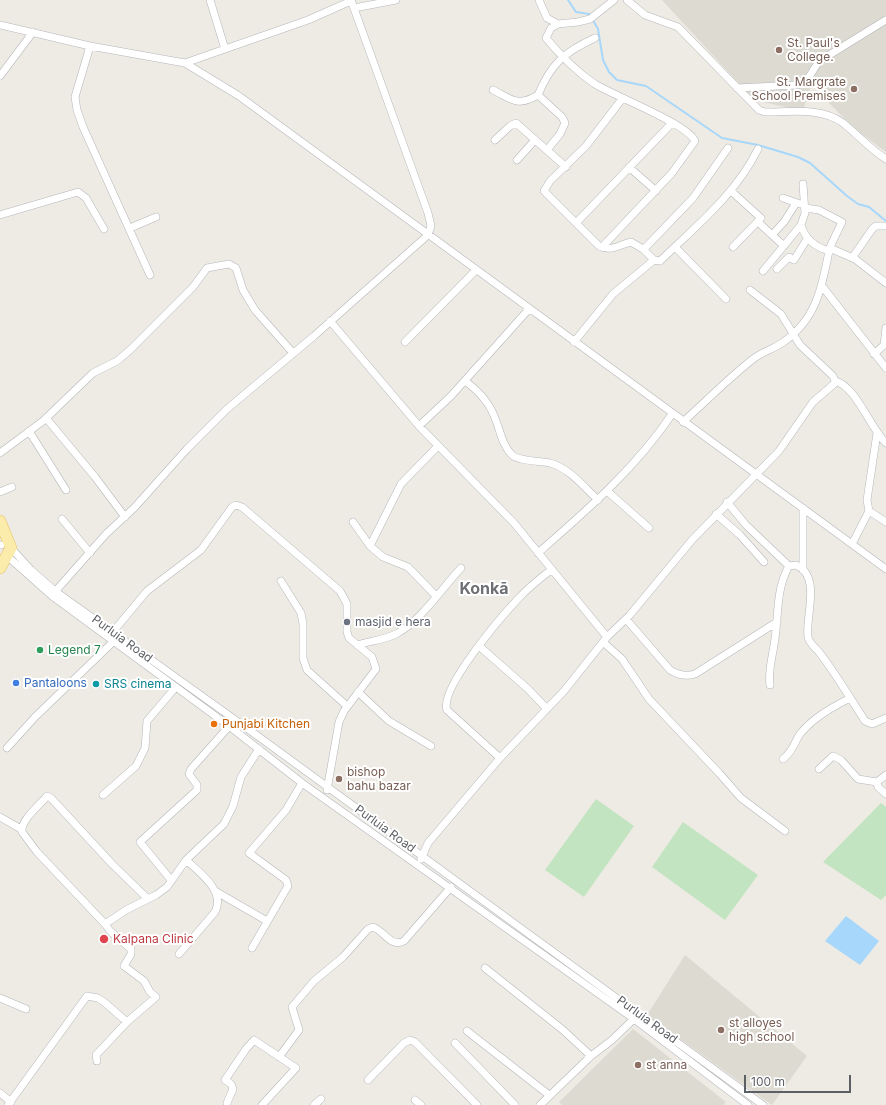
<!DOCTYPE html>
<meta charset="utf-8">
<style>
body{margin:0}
#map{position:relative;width:886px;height:1105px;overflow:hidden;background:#eeebe4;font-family:Inter,sans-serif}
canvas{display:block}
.scale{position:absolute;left:744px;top:1075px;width:107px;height:18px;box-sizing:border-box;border:2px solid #5c5f64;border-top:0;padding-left:5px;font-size:12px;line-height:14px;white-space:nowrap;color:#5c5f64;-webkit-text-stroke:3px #fff;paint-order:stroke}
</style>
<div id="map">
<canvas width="886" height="1105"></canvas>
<div class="scale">100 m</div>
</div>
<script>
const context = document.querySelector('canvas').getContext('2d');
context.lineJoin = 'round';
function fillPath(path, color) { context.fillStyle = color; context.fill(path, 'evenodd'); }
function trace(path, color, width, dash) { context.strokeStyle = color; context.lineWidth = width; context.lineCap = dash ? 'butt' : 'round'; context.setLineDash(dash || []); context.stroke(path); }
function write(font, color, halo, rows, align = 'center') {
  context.font = font + ' Inter,sans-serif'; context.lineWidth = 4; context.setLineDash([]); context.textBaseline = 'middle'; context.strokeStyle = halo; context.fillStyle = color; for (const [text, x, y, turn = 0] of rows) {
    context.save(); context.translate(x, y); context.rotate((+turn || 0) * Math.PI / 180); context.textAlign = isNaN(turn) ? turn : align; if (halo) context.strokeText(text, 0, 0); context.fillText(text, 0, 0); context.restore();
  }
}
fillPath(new Path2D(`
 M662,0H886V152L855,129L829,103L814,75L803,111L754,100Z
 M685,955L807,1056L772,1105L647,1015Z
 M633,1029L726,1102L723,1105H562L559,1102Z`), '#dddad2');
fillPath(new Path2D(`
 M596,799L634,826L584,897L545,870Z
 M881,803L886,807V895L881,900L823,862Z
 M683,822L758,875L725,920L652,867Z`), '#c2e4c1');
fillPath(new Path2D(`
 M846,916L879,941L860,965L825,941Z`), '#a7d7fa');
trace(new Path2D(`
 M568,0L576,12L589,14
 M594,22L598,29L603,60L609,72L617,80L646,86L722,138L758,145L798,157L810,163L847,196L858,204L869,207L886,221`), '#a7d7fa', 2);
const minor = new Path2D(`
 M210,0L225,49
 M539,0L547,18L558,24
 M627,0L645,15L678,27L759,110L765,112C790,112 822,107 843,123C858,135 870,149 886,159
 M354,8L396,0
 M0,25L90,46L185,63L239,96L886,569
 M90,46L75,97L77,110L83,127L150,275
 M185,63L308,20L351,1
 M0,76L33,32
 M737,88L798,85C812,80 811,69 821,60L886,20
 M493,90C513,100 517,107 538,95
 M622,99L586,146L550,181L544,191L599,246C611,252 619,245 631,242L643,249L646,247L693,198L728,148
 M495,140L510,126L516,123L566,167
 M547,150L560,134L565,123L562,117L538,95C551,64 564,52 595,38
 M517,160L535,140
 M629,167L656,191
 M803,184L805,213L801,225C805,239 815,247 829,251L832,249L855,259L886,283
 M731,191L761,218L733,247
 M783,198L800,204
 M805,208L819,210L842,222L830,247L832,249
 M0,215L78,192L86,198L104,229
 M758,222L784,246
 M576,223L672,123
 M130,228L156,217
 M772,235L784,222L796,203
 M602,247L672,173L695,141C686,123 616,97 595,84C577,72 560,55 546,38L551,28L558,24L578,22L590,19L614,0
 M675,247L726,299
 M643,249L654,260L660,261C695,227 736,194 758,149
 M852,258L873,228L876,226H886
 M777,269L789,257L794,260L807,239
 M763,271L801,225
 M822,286L886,368
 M529,309L451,396L419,426L514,523L607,637
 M330,321L419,426
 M405,342L476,270
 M574,342L613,294L654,260
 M874,354L884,345L886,328
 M465,381C479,391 489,402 495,418C500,430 502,445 512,455C518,461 540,461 550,463C569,468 584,487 598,500
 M835,381C856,386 870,428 886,443
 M46,418L95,477L125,517
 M683,422C706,401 729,378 753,359C762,352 773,349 782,343C816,320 822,288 829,251
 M29,431L66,490
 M877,433L867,500L869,511L886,522
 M0,453L43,421L93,373L117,361L130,350L193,287L207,268L229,264L236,268L243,290L255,310L293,353
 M607,491L649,528
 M0,492L12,487
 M727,502L746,525L789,566
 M716,514L740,535L764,562
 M62,519L90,553
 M353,522L370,546L383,557L408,567L436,596
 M852,544L869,511
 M0,545H1
 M370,546L401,484L438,446
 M11,548L31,570L55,591L255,734L763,1105
 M538,553C586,511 636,468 672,414
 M6,555L52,596L229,726L302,783L634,1019L748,1105
 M803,570V508
 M281,581L301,613L303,624V658L307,670L347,706
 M53,594L106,534L134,508L187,449L227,409L314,336L428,235L431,226L428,213L351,0
 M626,619L670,670C678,675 686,677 695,674L777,622
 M112,633L147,591L201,550L232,507L236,505L242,507L340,591L347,604V632L349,638L372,657L376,669L344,711L339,722L327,790
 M603,642L622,659L649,699L719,773L741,798L785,831
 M357,645C370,641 384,640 396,634C421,621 442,588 461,568
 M479,646L528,689L547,709
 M770,685C768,670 772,659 774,645C779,619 775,590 789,566L796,565C822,576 805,617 808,637C809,643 815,647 819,652C836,674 850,698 865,721L872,724L886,718
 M358,692L389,721L431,746
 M7,748L35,717L114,641
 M500,758L447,710C439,689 501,617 517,600C527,589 539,579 551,570
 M783,759C795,749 793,744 800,734C814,717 831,708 850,698
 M819,769L833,756L841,760L858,779L877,782
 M886,775L877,782L878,787L886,794
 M103,795L136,766L145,748L147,721L175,688
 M0,817L21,829
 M421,859L428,843L500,758L564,691L607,637L629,616L692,540L779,451L813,402L834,384L835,381L833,376L800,345L781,314L750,290
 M171,880L140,842L197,790V785L189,774L191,769L232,723
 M215,891L267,921
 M105,924L37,852L22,832C21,819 39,806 47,796L51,798L112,864L148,899
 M252,948L288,886L286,880L249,853L286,810L302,783
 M179,954L215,912C226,891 199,872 186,860
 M485,968L563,1030L591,1056
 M0,998L26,1009
 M127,1022L156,997L150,992L144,981L124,966L131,954V949L110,931L105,924L126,910L156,895L167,887L186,860L224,824L233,806L241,777L259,749
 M467,1031L549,1095
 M455,1043L515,1105
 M279,1057L299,1030L292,1007L314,981L343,957L368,929L373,927C384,931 391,948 404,941L451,887
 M368,1080L404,1043L410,1040L415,1042L477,1105
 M0,1093L11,1102
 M415,1100L421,1105
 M227,1103L233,1089L231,1084L225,1080L246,1049L254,1040L296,1068L262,1105
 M8,1105L87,996L98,998L104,1002L127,1022L96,1055L97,1061
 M314,1105L321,1099
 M540,1105L591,1056L612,1040L637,1016`);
const primary = new Path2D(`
 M0,521L11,548L0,568`);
trace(minor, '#b4b6ba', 8);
trace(primary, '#eac160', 12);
trace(minor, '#fff', 7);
trace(primary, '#fbecab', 11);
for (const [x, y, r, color] of [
 [779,50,4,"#8d6e63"],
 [854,89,4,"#8d6e63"],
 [347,622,4,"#6b7280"],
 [40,650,4,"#2e9e5b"],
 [16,683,4,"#3f7fe0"],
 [96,684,4,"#0f9aa8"],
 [214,724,4,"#e8710a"],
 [339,779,4,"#8d6e63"],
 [104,939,5,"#e0444e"],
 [721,1030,4,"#8d6e63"],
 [638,1065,4,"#8d6e63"]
]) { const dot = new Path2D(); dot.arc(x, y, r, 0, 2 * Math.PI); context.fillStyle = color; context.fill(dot); trace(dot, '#fff', 1.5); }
write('12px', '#785e54', '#fff', [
 ["St. Paul's",787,43],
 ["College.",787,57],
 ["St. Margrate",846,82,"right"],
 ["School Premises",846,96,"right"],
 ["bishop",347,772],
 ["bahu bazar",347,786],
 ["st alloyes",729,1023],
 ["high school",729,1037],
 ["st anna",646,1065]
], 'left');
write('12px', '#5b616d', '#fff', [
 ["masjid e hera",355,622]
], 'left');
write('12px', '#5c5f64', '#fff', [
 ["Purluia Road",122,639,36],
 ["Purluia Road",385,829,36],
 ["Purluia Road",647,1020,36]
]);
write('12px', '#27864d', '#fff', [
 ["Legend 7",48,650]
], 'left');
write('12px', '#366cbe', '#fff', [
 ["Pantaloons",24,683]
], 'left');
write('12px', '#0d838f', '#fff', [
 ["SRS cinema",104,684]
], 'left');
write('12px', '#c56008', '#fff', [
 ["Punjabi Kitchen",222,724]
], 'left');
write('12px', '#be3a42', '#fff', [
 ["Kalpana Clinic",113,939]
], 'left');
write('bold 16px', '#6d7175', '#fff', [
 ["Konkā",484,589]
]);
</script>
